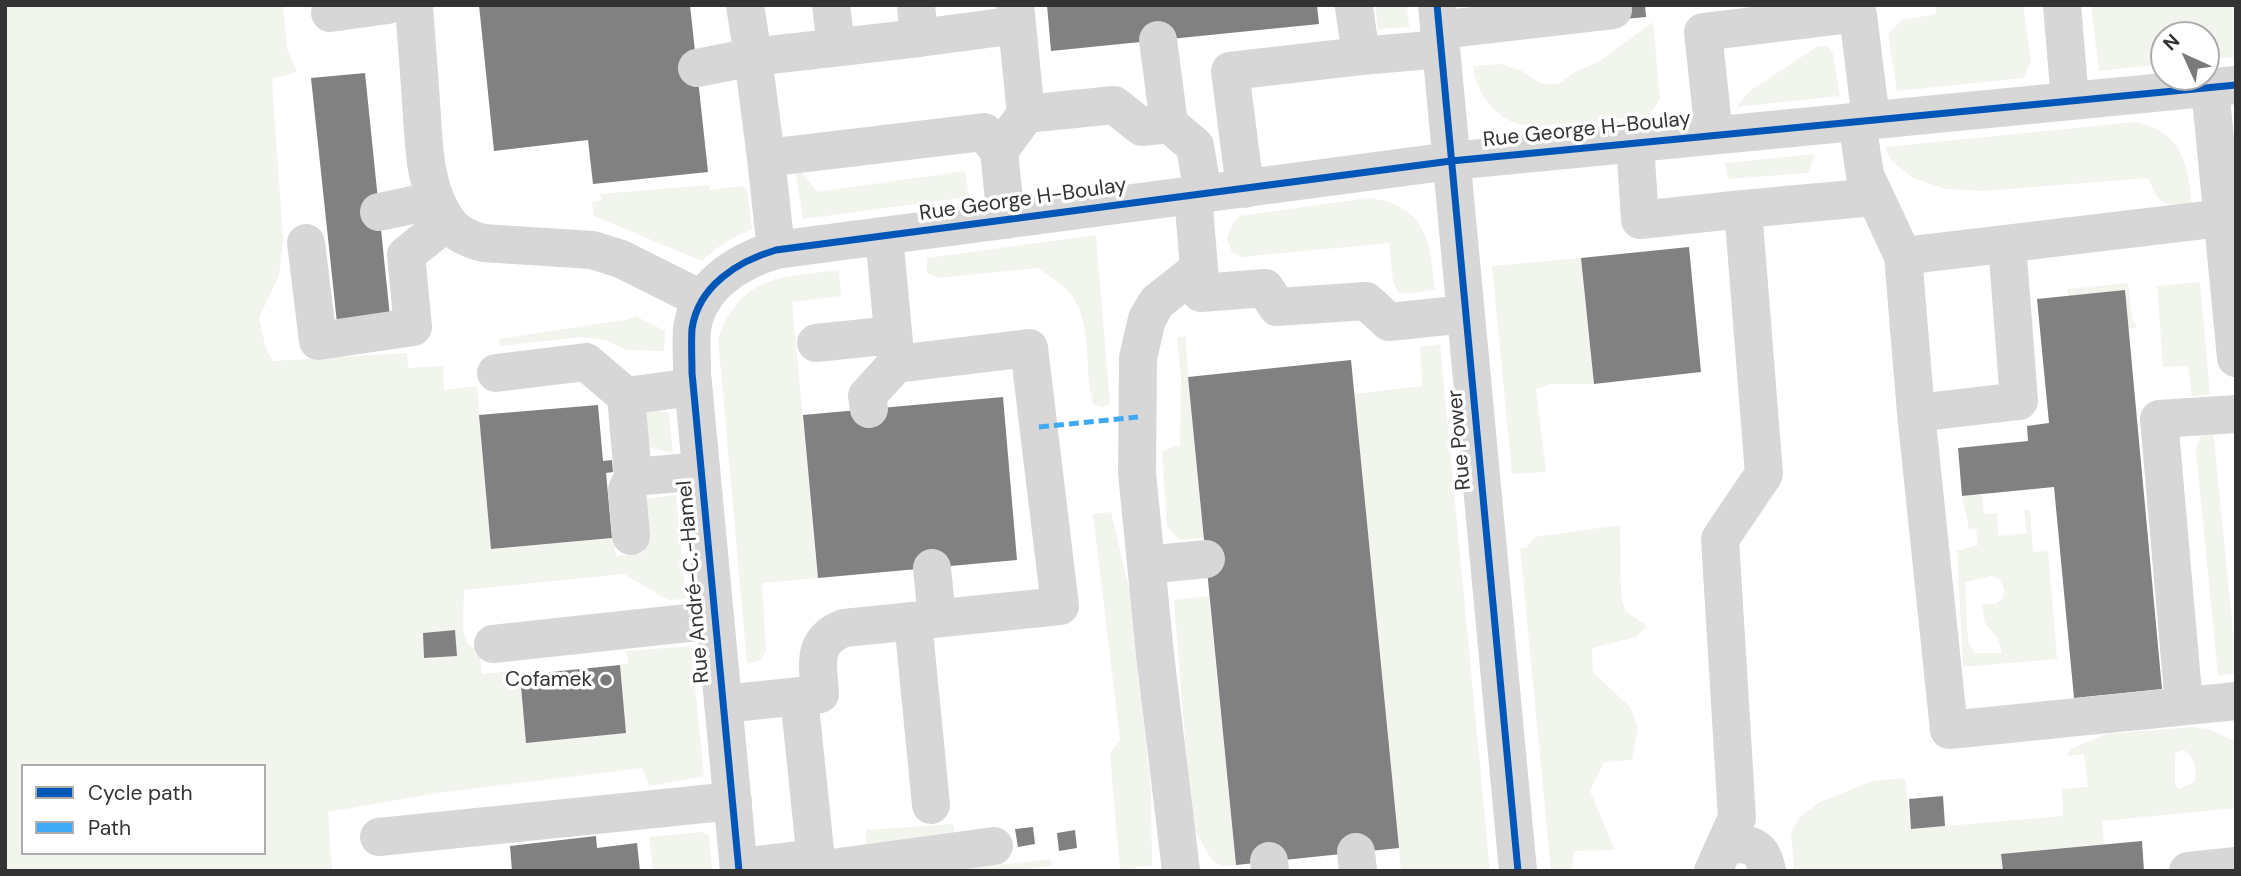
<!DOCTYPE html>
<meta charset="utf-8">
<style>
body{margin:0}
#map{position:relative;width:2241px;height:876px;overflow:hidden;background:#fff;font-family:"DM Sans",sans-serif}
canvas{display:block}
.frame{position:absolute;inset:0;border:7px solid #333;pointer-events:none}
.legend{position:absolute;left:21px;top:764px;width:245px;height:91px;box-sizing:border-box;background:#fff;border:2px solid #adadad;margin:0;padding:9px 12px;list-style:none;font-size:21px;color:#333}
.legend li{display:flex;align-items:center;gap:14px;height:35px}
.legend b{width:35px;border:2px solid #adadad}
.north{position:absolute;left:2150px;top:21px;width:70px;height:70px;box-sizing:border-box;background:#fff;border:2px solid #adadad;border-radius:50%;rotate:315deg;font-size:19px;font-weight:700;line-height:28px;text-align:center;color:#333}
.north::after{content:'';display:block;margin:auto;width:24px;height:32px;background:#7a7a7a;clip-path:polygon(50% 0,100% 100%,50% 72%,0 100%)}
</style>
<div id="map">
<canvas width="2241" height="876"></canvas>
<div class="frame"></div>
<ul class="legend">
<li><b style="height:9px;background:#0057b8"></b>Cycle path</li>
<li><b style="height:9px;background:#3fa9f5"></b>Path</li>
</ul>
<div class="north">N</div>
</div>
<script>
const context = document.querySelector('canvas').getContext('2d');
context.lineJoin = 'round';
function fillPath(path, color) { context.fillStyle = color; context.fill(path, 'evenodd'); }
function trace(path, color, width, dash) { context.strokeStyle = color; context.lineWidth = width; context.lineCap = dash ? 'butt' : 'round'; context.setLineDash(dash || []); context.stroke(path); }
function write(font, color, halo, rows, align = 'center') {
  context.font = font + ' "DM Sans",sans-serif'; context.lineWidth = 7; context.setLineDash([]); context.textBaseline = 'middle'; context.strokeStyle = halo; context.fillStyle = color; for (const [text, x, y, turn = 0] of rows) {
    context.save(); context.translate(x, y); context.rotate((+turn || 0) * Math.PI / 180); context.textAlign = isNaN(turn) ? turn : align; if (halo) context.strokeText(text, 0, 0); context.fillText(text, 0, 0); context.restore();
  }
}
fillPath(new Path2D(`
 M5,5H283L287,49L297,72L272,79L283,239L279,275L259,318L266,349L273,361L407,353L408,368L443,366L444,390L477,386L492,549L613,538L616,556L643,553L638,500L676,495L686,599L668,600L624,574L464,590L463,631L469,645L480,652L482,674L521,670L526,742L625,733L620,665L629,663L626,651L691,646L704,776L649,786L642,768L438,793L328,812L332,871H5ZM454,630L456,656L424,658L423,633ZM23,766H264V853H23Z
 M1375,5H1407L1409,27L1378,29Z
 M1936,5H2023L2031,61L2023,78L1897,91L1888,34L1902,20L1936,14Z
 M2236,5V57L2206,60V35H2164V64L2099,71L2091,6Z
 M1653,22L1660,99L1649,115C1620,118 1536,133 1513,122C1491,113 1475,89 1473,66L1500,64L1520,70L1542,84H1558L1575,72L1600,61Z
 M1818,46H1827L1833,54L1840,96L1736,107L1751,90Z
 M2135,122C2182,131 2188,164 2192,204C2161,205 2161,207 2148,178L1983,191L1946,189L1913,178L1891,160L1885,147Z
 M1815,154L1808,173L1728,179L1725,163Z
 M800,171L817,192L965,171L969,197L803,219L796,174Z
 M709,185L710,190L742,186L747,189L752,229C733,237 717,246 702,261L594,216L592,202L602,200L600,194Z
 M1369,198C1426,205 1430,241 1435,289L1408,294L1398,292L1393,282L1389,243L1241,257L1232,252L1227,239L1230,229L1239,216Z
 M1096,235L1110,403L1103,407L1093,404C1083,368 1094,322 1069,292C1061,283 1048,276 1038,268L938,278L927,273V258Z
 M1581,258L1594,384H1551L1536,389L1546,472L1512,474L1492,266Z
 M839,270L841,296L792,302L818,578L762,583L766,651L761,660L747,664L718,338C743,274 779,278 839,270Z
 M2200,282L2210,395L2192,396L2188,366L2163,367L2157,286Z
 M2128,283L2132,319L2137,327L2128,329L2125,290L2069,296L2067,289Z
 M635,316L665,331L664,351L626,350L606,340L582,337L500,346L499,339L630,319Z
 M1186,336L1188,377L1204,538L1179,540L1167,526L1162,451L1180,445L1181,378L1177,337Z
 M1440,344L1490,871H1401L1354,394L1422,386L1420,347Z
 M648,409L669,413L673,453L647,447L639,414Z
 M2213,428L2236,663V673L2218,676L2196,452C2198,439 2201,433 2213,428Z
 M1982,495L1984,514L1997,513L1998,536L2027,533L2024,510H2030L2033,552L2048,550L2057,659L1963,667L1957,551L1978,545L1976,528L1969,529L1962,496ZM1992,576L1999,579L2004,588L2003,598L1996,604H1982L1985,623L1998,639L2002,653H1975L1968,642L1965,582Z
 M1111,512L1131,597L1151,792L1152,866L1135,867V871H1120L1110,754L1120,740L1093,514Z
 M1620,525L1621,595L1625,611L1647,626L1636,637L1592,648L1593,672L1630,707L1638,727L1632,760L1604,762L1590,791L1615,850L1574,851L1572,871H1551L1520,548H1526L1535,537Z
 M1209,596L1236,865L1224,866L1213,862L1195,831L1189,788L1174,600Z
 M2192,727L2211,730L2236,742V808L2102,821L2104,845L2001,855L2003,871H1794L1791,831L1802,815L1820,802L1872,781L1905,778L1911,829L2063,816L2062,789L2088,787L2084,754L2067,756L2071,749L2106,734ZM2184,750C2196,757 2196,770 2195,782L2179,789L2175,784V753Z
 M953,824L955,840L866,844V830Z
 M701,832L709,835L712,871H653L649,837Z
 M1051,859L1052,866L1010,871H862L998,865Z`), '#f1f5ed');
fillPath(new Path2D(`
 M479,5H690L708,172L593,184L588,140L494,151Z
 M1047,5H1317L1319,24L1051,51Z
 M1612,5H1645L1646,17L1614,20Z
 M365,73L390,317L337,323L311,78Z
 M1689,247L1701,372L1594,384L1581,258Z
 M2125,290L2162,689L2074,698L2054,487L1962,496L1958,448L2028,441L2027,426L2049,423L2037,299Z
 M1351,360L1399,848L1236,865L1188,377Z
 M1003,397L1017,560L818,578L803,415Z
 M598,405L603,461L612,460L613,472L606,473L612,538L491,549L479,415Z
 M455,630L457,656L424,658L423,633Z
 M620,665L626,733L526,743L520,675Z
 M1943,796L1945,826L1911,829L1909,799Z
 M1033,827L1035,844L1018,847L1015,829Z
 M1075,830L1077,848L1059,851L1057,833Z
 M596,836L597,848L637,843L640,871H512L510,846Z
 M2142,841L2144,871H2003L2001,854Z`), '#818181');
trace(new Path2D(`
 M414,5C416,37 419,70 421,102C424,141 423,187 447,221C456,234 469,239 483,243L592,250L621,259L703,300
 M831,5L836,47
 M916,5L919,38L1017,25
 M1437,5L1518,871
 M2062,5L2070,101
 M1354,7L1361,56L1441,49
 M330,13L388,5
 M1439,30L1613,10
 M1158,40L1169,124L1195,146L1203,194
 M697,68L753,57L745,5
 M2210,87L2236,358
 M1026,114L1114,105L1142,127L1169,124
 M1857,122L1865,175L1903,256
 M1714,135L1703,32L1843,15H1858L1871,120
 M1635,143L1640,220L1743,209
 M999,151L1026,114L1015,5
 M766,158L753,57L919,38
 M1245,189L1230,71L1361,56
 M1193,195L1201,293L1265,288L1277,307L1366,301L1389,322L1466,314
 M379,212L436,200
 M306,243L318,341L413,327L406,255L447,222
 M2007,244L2019,401L1916,413L1903,256L2222,218
 M776,250L766,158L984,132L999,151L1006,220
 M816,343L893,335
 M496,373L586,362L626,396
 M693,387L626,396L633,477L701,471
 M869,409L867,396L896,364
 M1916,413L1949,730L2236,701
 M631,536L627,490L633,477
 M1146,565L1206,559
 M932,568L937,618
 M913,621L931,805
 M493,644L715,620
 M799,696L817,870L994,846
 M723,704L820,694C818,664 811,641 844,628L1060,606L1029,348L896,364L884,236
 M2184,705L2159,419L2236,414
 M379,837L733,801
 M1726,843C1750,845 1762,843 1767,871
 M1356,852L1358,871
 M1269,861L1270,871
 M739,867L815,858
 M739,871L692,373C692,358 691,343 692,329C698,286 738,261 776,250L1451,161L2236,85
 M1181,871L1155,654L1137,473L1138,358L1147,319L1157,302L1199,269
 M1713,871L1737,818L1720,539L1764,474L1743,209L1874,197
 M2188,871L2236,866`), '#d7d7d7', 38);
trace(new Path2D(`
 M1039,427L1138,417`), '#3fa9f5', 5, [10, 5]);
trace(new Path2D(`
 M1437,5L1518,871
 M739,871L692,373C692,358 691,343 692,329C698,286 738,261 776,250L1451,161L2236,85`), '#0057b8', 7);
for (const [x, y, r, color] of [
 [606,680,7,"#7a7a7a"]
]) { const dot = new Path2D(); dot.arc(x, y, r, 0, 2 * Math.PI); context.fillStyle = color; context.fill(dot); trace(dot, '#fff', 2.5); }
write('21px', '#333', '#fff', [
 ["Rue George H-Boulay",1587,130,-6],
 ["Rue George H-Boulay",1023,200,-8],
 ["Rue Power",1460,440,-95],
 ["Rue André-C.-Hamel",694,582,-95]
]);
write('21px', '#333', '#fff', [
 ["Cofamek",592,680]
], 'right');
</script>
